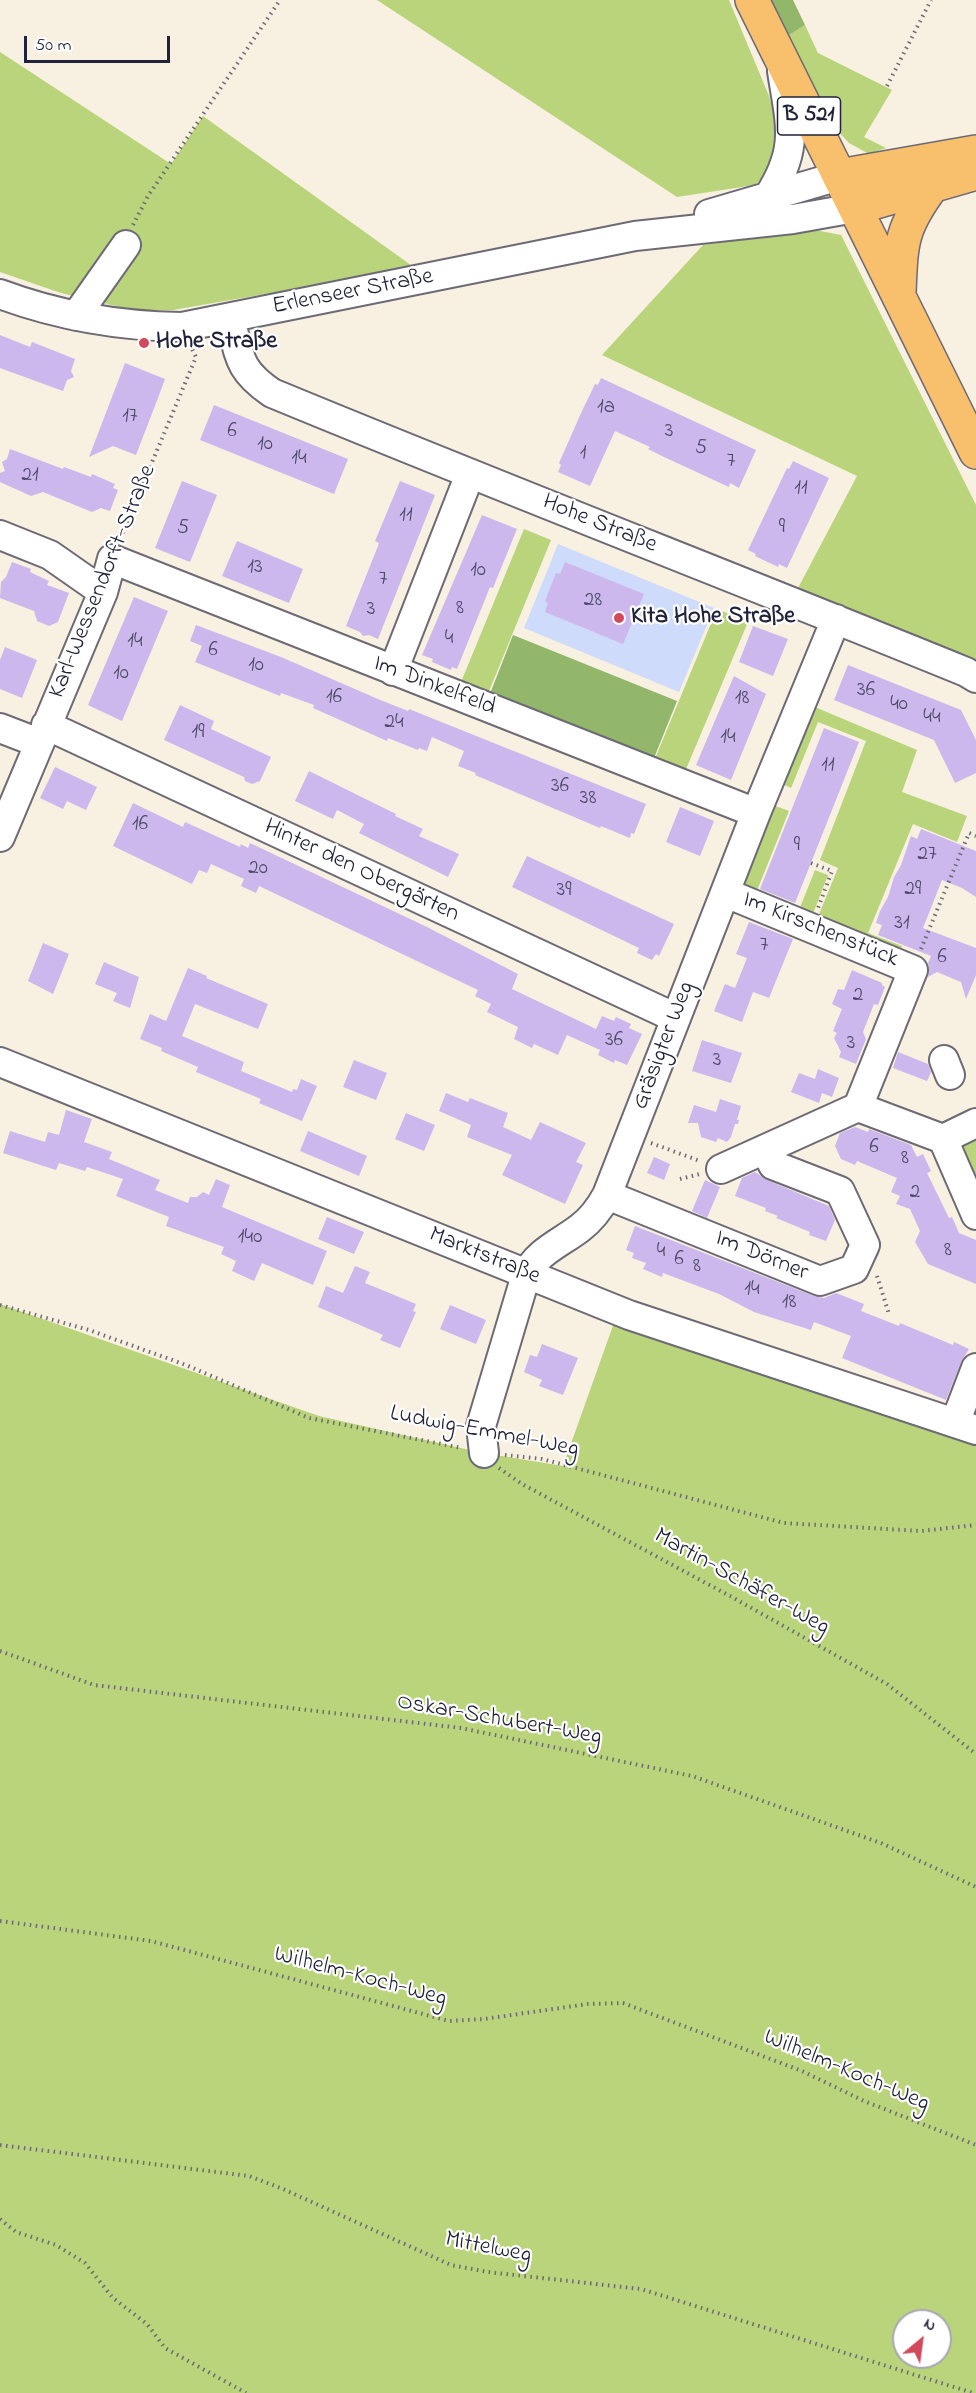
<!DOCTYPE html>
<meta charset="utf-8">
<style>
body{margin:0}
#map{position:relative;width:976px;height:2393px;overflow:hidden;background:#f8f0e1;font-family:"Indie Flower",sans-serif}
canvas{display:block}
.north{position:absolute;left:892px;top:2309px;width:60px;height:60px;box-sizing:border-box;background:#fff;border:2px solid #a7a7b1;border-radius:50%;rotate:29deg;font-size:16px;font-weight:700;line-height:24px;text-align:center;color:#22223b}
.north::after{content:'';display:block;margin:auto;width:21px;height:27px;background:#d1495b;clip-path:polygon(50% 0,100% 100%,50% 72%,0 100%)}
.scale{position:absolute;left:24px;top:36px;width:146px;height:27px;box-sizing:border-box;border:3px solid #22223b;border-top:0;padding-left:8px;font-size:18px;line-height:21px;white-space:nowrap;color:#22223b;-webkit-text-stroke:4px #fff;paint-order:stroke}
</style>
<div id="map">
<canvas width="976" height="2393"></canvas>
<div class="north">N</div>
<div class="scale">50 m</div>
</div>
<script>
const context = document.querySelector('canvas').getContext('2d');
context.lineJoin = 'round';
function fillPath(path, color) { context.fillStyle = color; context.fill(path, 'evenodd'); }
function trace(path, color, width, dash) { context.strokeStyle = color; context.lineWidth = width; context.lineCap = dash ? 'butt' : 'round'; context.setLineDash(dash || []); context.stroke(path); }
function write(font, color, halo, rows, align = 'center') {
  context.font = font + ' "Indie Flower",sans-serif'; context.lineWidth = 4.5; context.setLineDash([]); context.textBaseline = 'middle'; context.strokeStyle = halo; context.fillStyle = color; for (const [text, x, y, turn = 0] of rows) {
    context.save(); context.translate(x, y); context.rotate((+turn || 0) * Math.PI / 180); context.textAlign = isNaN(turn) ? turn : align; if (halo) context.strokeText(text, 0, 0); context.fillText(text, 0, 0); context.restore();
  }
}
fillPath(new Path2D(`
 M558,544L714,608L679,692L524,628Z`), '#cedbfa');
fillPath(new Path2D(`
 M377,0H729L769,96L781,143L772,169L755,185L677,197Z
 M805,25L818,53L892,90L864,137L886,148L869,154L849,143L831,124L789,35Z
 M0,52L171,164L203,116L415,268L173,310H133L61,293L0,272Z
 M815,230L841,235L976,505V661L797,590L857,476L602,355L703,245Z
 M524,529L551,540L487,696L461,682Z
 M717,609L748,622L684,774L654,761Z
 M810,705L917,750L902,792L967,816L957,842L913,824L868,933L902,946L897,958L815,924L838,868L820,860L866,741L818,722L791,788L778,782Z
 M770,804L789,811L756,893L799,910L815,870L828,875L809,924L734,894Z
 M976,1138V1186L958,1147Z
 M0,1304L319,1416L483,1453L563,1466L615,1320L976,1435V2393H0ZM904,2321H940V2357H904Z`), '#b9d47a');
fillPath(new Path2D(`
 M771,0H793L805,25L789,35Z
 M513,635L677,701L652,763L488,699Z`), '#92b66a');
fillPath(new Path2D(`
 M0,335L30,347L32,342L75,359L71,371L74,377L67,380L63,391L0,368Z
 M125,363L165,379L158,398L136,455L113,446L89,457Z
 M601,378L756,450L739,488L730,483L729,487L664,457L648,449L650,447L615,431L590,486L558,472L561,465L559,463L582,411L595,384L598,385Z
 M214,405L348,459L334,494L200,440Z
 M10,449L63,469L64,467L91,477L92,474L115,484L113,488L118,490L110,511L101,508L92,512L43,492L31,496L0,482V473L5,471L2,462L7,459Z
 M793,461L829,478L787,568L779,564L778,567L755,556L756,554L748,550L787,468L789,469Z
 M182,481L217,495L190,562L155,548Z
 M400,481L435,495L378,639L369,635L363,636L360,632L346,626L378,546L379,543L375,541Z
 M482,515L517,529L493,588L490,587L457,669L452,667L451,670L432,662L433,659L422,655Z
 M237,541L303,569L289,603L222,576Z
 M12,562L31,569L30,572L49,581L47,585L69,593L58,622L49,626L37,621L34,611L0,598L1,582L6,577Z
 M565,562L644,594L623,644L545,612L548,603L545,601L556,573L560,574Z
 M134,597L168,611L122,721L88,705Z
 M196,625L281,657L378,699L408,711L409,709L646,804L634,834L631,833L630,838L601,826L600,828L475,775L476,773L458,766L464,751L432,737L427,751L419,748L418,750L388,738L387,741L313,708L314,705L281,693L280,696L195,662L202,646L190,641Z
 M753,626L788,639L773,676L739,662Z
 M5,647L37,660L22,698L0,689V660Z
 M848,665L961,710L976,740V773L955,783L934,740L834,700Z
 M734,676L766,694L731,780L696,765Z
 M180,705L214,721L211,729L271,757L260,781L252,784L245,781L244,777L164,740Z
 M824,728L859,742L795,903L760,889Z
 M55,767L97,787L86,810L67,801L63,809L40,798Z
 M309,771L396,814L395,816L423,829L419,836L459,854L448,877L359,833L364,824L337,810L333,819L295,801Z
 M133,803L183,827L185,822L240,847L241,844L248,848L250,843L427,927L518,974L512,989L596,1029L602,1016L614,1021L616,1017L631,1024L629,1028L642,1034L627,1065L615,1060L614,1063L598,1055L600,1050L567,1035L558,1055L534,1044L532,1048L514,1039L518,1027L487,1012L491,1004L475,996L478,990L259,886L256,893L241,886L244,879L211,864L207,873L199,870L192,884L113,846Z
 M680,807L714,821L700,856L666,842Z
 M921,829L976,851V897L962,888L942,880L923,928L976,948V975L966,999L961,982L937,972L928,977L929,968L928,963L931,956L878,935L882,925L876,923L880,911L888,897L894,877L901,865L911,836L917,839Z
 M527,856L674,924L659,956L656,954L652,960L637,953L639,948L512,887Z
 M749,922L793,939L769,998L753,992L742,1022L714,1011L725,984L735,988L747,958L736,954Z
 M43,943L69,954L53,994L28,981Z
 M104,962L139,977L130,1008L113,1001L117,993L95,984Z
 M188,968L207,976L206,978L268,1004L258,1029L195,1004L182,1036L244,1062L241,1071L292,1092L293,1089L297,1090L301,1079L317,1086L302,1121L259,1103L261,1099L196,1072L198,1067L161,1051L162,1048L140,1039L150,1014L166,1021Z
 M852,970L882,983V985L885,987L878,1005L874,1004L863,1032L866,1039L856,1064L839,1057L841,1052L834,1038L837,1033L833,1031L842,1009L832,1004L838,989L844,990Z
 M702,1040L742,1053L731,1083L692,1071Z
 M898,1052L928,1064L931,1072L927,1081L893,1068Z
 M354,1060L387,1073L376,1100L343,1087Z
 M818,1069L839,1078L832,1097L822,1093L819,1103L791,1092L799,1073L815,1079Z
 M446,1093L468,1102L470,1098L508,1113L503,1127L531,1140L540,1122L586,1143L576,1162L583,1165L565,1204L502,1175L512,1155L467,1137L471,1125L439,1111Z
 M720,1099L741,1106L737,1120H739L738,1124H735L731,1137L727,1142L718,1138L716,1142L701,1137L698,1123H688L694,1105L716,1112Z
 M66,1110L92,1119L84,1142L112,1152L109,1159L160,1180L155,1190L188,1203L190,1197H197L203,1192L209,1195L216,1179L230,1185L222,1207L327,1251L313,1285L262,1263L254,1281L232,1271L236,1261L221,1254L224,1247L166,1226L169,1217L116,1196L123,1179L87,1167L85,1171L59,1163L56,1170L3,1153L10,1131L45,1142L48,1132L59,1135Z
 M406,1113L435,1125L424,1151L395,1139Z
 M855,1127L868,1132L869,1129L911,1145L917,1157L923,1154L931,1171L927,1173L949,1218L952,1217L959,1233L976,1240V1284L928,1264L915,1242L920,1231L910,1209L896,1204L900,1196L891,1192L897,1178L857,1161L855,1165L841,1159L835,1146L840,1133Z
 M308,1131L367,1156L359,1176L300,1151Z
 M654,1157L670,1164L664,1180L647,1173Z
 M755,1172L767,1180L829,1206L835,1220L826,1241L809,1235L810,1232L776,1218L778,1216L765,1211L766,1208L735,1196L742,1178Z
 M705,1180L720,1187L707,1218L692,1211Z
 M327,1217L364,1232L354,1254L318,1239Z
 M635,1226L814,1296L824,1298L836,1293L864,1304L861,1311L899,1326L900,1323L953,1345L954,1342L969,1349L961,1362L946,1400L842,1358L851,1336L814,1322L811,1330L754,1312L719,1294L663,1273L662,1277L643,1269L646,1263L632,1258L634,1253L626,1250Z
 M355,1266L370,1272L365,1283L416,1304L413,1311L416,1312L400,1348L380,1340L383,1335L318,1307L326,1286L343,1293Z
 M450,1305L486,1320L476,1344L440,1329Z
 M542,1344L578,1358L563,1395L539,1386L542,1380L524,1372L530,1355L537,1357Z`), '#ccb8ed');
const minor = new Path2D(`
 M768,197C800,148 790,124 782,71
 M709,214L839,176
 M0,294C59,316 119,326 182,327L635,236L793,219L855,208
 M76,316L126,245
 M230,318C240,356 237,369 272,393C502,488 735,578 966,672L976,678
 M0,535L50,555L103,592
 M393,671L470,474
 M46,725L676,1018
 M0,728L39,743
 M0,837L103,592L112,559L756,813
 M726,893L913,970L858,1107
 M944,1060L950,1075
 M0,1062L629,1315L976,1430
 M943,1139L976,1215
 M721,1169L858,1107L943,1139L976,1123
 M607,1195L820,1281L854,1269L865,1245L840,1191L773,1165L765,1149
 M955,1423L976,1368
 M484,1453L481,1426L526,1275C538,1251 559,1244 580,1228C592,1219 600,1208 607,1195L756,813L836,619`);
const major = new Path2D(`
 M752,0L976,452
 M839,176L976,152
 M855,208L976,173
 M899,293C901,242 901,228 932,186`);
trace(minor, '#6d6a75', 32);
trace(major, '#6d6a75', 36);
trace(new Path2D(`
 M887,86L931,0
 M133,225L148,196L280,0
 M120,539L196,357L191,347
 M811,863L832,871L818,908
 M921,949L969,833L976,836
 M651,1143L700,1161
 M680,1179L700,1174
 M877,1276L889,1314
 M0,1305L89,1330L186,1365L309,1418L462,1448
 M505,1455L542,1459L784,1523L921,1531L976,1525
 M499,1468L522,1484L730,1596L887,1684L976,1754
 M0,1651L94,1685L461,1728L692,1776L881,1843L976,1887
 M0,1921L151,1941L449,2021L484,2019L588,2004L623,2003L802,2071L864,2101L976,2145
 M0,2145L249,2176L283,2189L451,2265L488,2272L641,2289L973,2393
 M0,2219L16,2232L56,2245L85,2263L113,2298L147,2324L165,2348L246,2393`), '#6d6a75', 4, [1.5, 4.5]);
trace(minor, '#fff', 28);
trace(major, '#f8bf6c', 33);
for (const [x, y, r, color] of [
 [144,343,6,"#d1495b"],
 [619,618,6,"#d1495b"]
]) { const dot = new Path2D(); dot.arc(x, y, r, 0, 2 * Math.PI); context.fillStyle = color; context.fill(dot); trace(dot, '#fff', 2); }
write('21px', '#4c4868', null, [
 ["1a",606,409],
 ["17",130,418],
 ["6",232,433],
 ["3",669,433],
 ["10",265,446],
 ["5",701,450],
 ["1",583,455],
 ["14",299,460],
 ["7",731,463],
 ["21",30,477],
 ["11",801,490],
 ["11",406,517],
 ["9",782,529],
 ["5",183,530],
 ["13",255,569],
 ["10",478,572],
 ["7",383,581],
 ["28",593,602],
 ["8",460,610],
 ["3",371,611],
 ["4",449,640],
 ["14",135,643],
 ["6",213,652],
 ["10",256,667],
 ["10",121,675],
 ["36",866,692],
 ["16",334,699],
 ["18",742,700],
 ["40",899,706],
 ["44",932,719],
 ["24",394,724],
 ["19",198,734],
 ["14",728,739],
 ["11",828,767],
 ["36",560,788],
 ["38",588,800],
 ["16",140,826],
 ["9",797,847],
 ["27",927,856],
 ["20",258,870],
 ["29",913,891],
 ["39",564,892],
 ["31",902,925],
 ["7",764,947],
 ["6",942,959],
 ["2",858,997],
 ["36",614,1042],
 ["3",851,1045],
 ["3",717,1062],
 ["6",874,1149],
 ["8",905,1160],
 ["2",915,1194],
 ["140",250,1239],
 ["8",948,1252],
 ["4",661,1253],
 ["6",679,1261],
 ["8",697,1268],
 ["14",752,1291],
 ["18",789,1304]
]);
for (const [x, y, w] of [
 [809,116,63]
]) { const box = new Path2D(); box.roundRect(x - w / 2, y - 19, w, 38, 4.5); context.fillStyle = '#fff'; context.fill(box); trace(box, '#22223b', 1.5); }
write('bold 22px', '#22223b', null, [
 ["B 521",809,116]
]);
write('24px', '#22223b', '#fff', [
 ["Erlenseer Straße",353,293,-11],
 ["Hohe Straße",599,525,22],
 ["Karl-Wessendorft-Straße",104,582,-68],
 ["Im Dinkelfeld",434,687,21],
 ["Hinter den Obergärten",361,872,25],
 ["Im Kirschenstück",820,931,22],
 ["Gräsigter Weg",665,1046,-69],
 ["Marktstraße",484,1257,22],
 ["Im Dörner",761,1257,22],
 ["Ludwig-Emmel-Weg",484,1433,11],
 ["Martin-Schäfer-Weg",741,1583,29],
 ["Oskar-Schubert-Weg",499,1721,10],
 ["Wilhelm-Koch-Weg",360,1978,15],
 ["Wilhelm-Koch-Weg",846,2072,23],
 ["Mittelweg",488,2249,11]
]);
write('bold 24px', '#22223b', '#fff', [
 ["Hohe Straße",156,343],
 ["Kita Hohe Straße",631,618]
], 'left');
</script>
